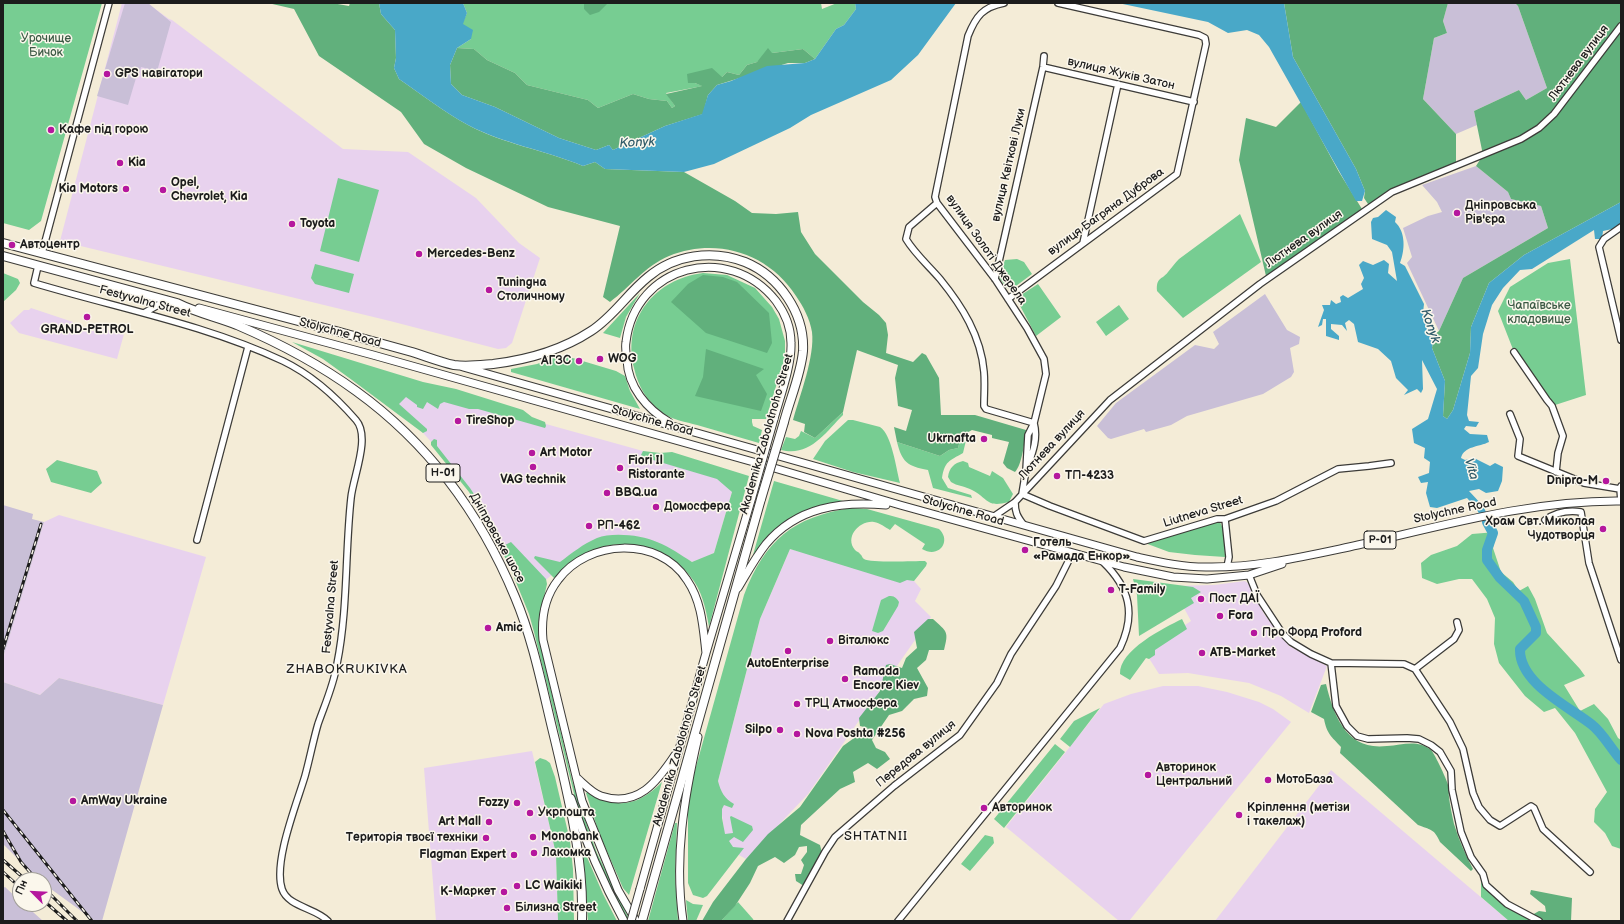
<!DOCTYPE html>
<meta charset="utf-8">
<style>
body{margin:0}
#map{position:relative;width:1624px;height:924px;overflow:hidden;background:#f4ecd7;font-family:"Balsamiq Sans",sans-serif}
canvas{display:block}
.frame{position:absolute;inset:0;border:4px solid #1c1c1c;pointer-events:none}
.north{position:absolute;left:12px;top:872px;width:40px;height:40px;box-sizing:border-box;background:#fbf7ec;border:1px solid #a29f99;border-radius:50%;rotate:294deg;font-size:11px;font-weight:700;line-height:16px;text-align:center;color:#1c1c1c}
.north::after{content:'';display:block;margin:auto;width:14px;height:18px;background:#b5179e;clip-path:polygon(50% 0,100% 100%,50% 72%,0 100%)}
</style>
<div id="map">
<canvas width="1624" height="924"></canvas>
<div class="frame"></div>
<div class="north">Пн</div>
</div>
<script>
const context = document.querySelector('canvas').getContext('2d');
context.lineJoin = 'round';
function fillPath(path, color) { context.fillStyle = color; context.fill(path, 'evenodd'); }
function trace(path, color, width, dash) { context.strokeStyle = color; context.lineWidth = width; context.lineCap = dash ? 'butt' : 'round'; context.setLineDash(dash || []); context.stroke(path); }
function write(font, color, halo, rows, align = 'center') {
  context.font = font + ' "Balsamiq Sans",sans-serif'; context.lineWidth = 3; context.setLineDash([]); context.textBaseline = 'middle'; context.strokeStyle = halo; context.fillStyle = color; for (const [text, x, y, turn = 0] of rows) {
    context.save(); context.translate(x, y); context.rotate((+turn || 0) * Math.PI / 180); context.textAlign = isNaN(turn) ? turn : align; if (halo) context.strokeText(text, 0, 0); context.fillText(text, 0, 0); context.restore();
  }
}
fillPath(new Path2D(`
 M122,3H147L169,19L172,20L343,149L408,152L476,198L519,243L540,258L512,343L506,348L498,349L390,321L60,241Z
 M31,308L73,322L72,327L93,331L98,327L124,334L117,359L19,333L10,323L24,310H29Z
 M410,381L474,404L661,456L718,476L732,492L714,553L693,562L650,543L618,537L579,552L528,595L486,517L468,488L434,445L397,404Z
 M59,515L206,557L163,705L59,678L40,695L3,682V658L44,522Z
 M790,549L914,581L921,589L915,601L931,617L808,794L746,859L726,848L718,781L760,619Z
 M1245,581L1249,584L1264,614L1289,646L1327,666L1309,713L1281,696L1249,683L1188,673L1159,674L1145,652L1191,621L1172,586L1214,585Z
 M1163,686H1198L1227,692L1259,702L1273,709L1291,722L1129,921H1119L1006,827L1104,704L1131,694Z
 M532,751L556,854L558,921H436L424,768Z
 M1331,770L1509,921H1215Z`), '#e8d2ee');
fillPath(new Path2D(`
 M125,3H148L171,22L156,75L148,72L149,69L141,67L138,78H136L128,105L97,96Z
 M1448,3H1515L1518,6L1547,88L1526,100L1519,90L1474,111L1477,125L1456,134L1423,99L1434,38L1447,33L1443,21Z
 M1476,166L1508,192L1511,199L1541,206L1548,228L1463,278L1439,331L1407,263L1412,257L1403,228L1428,216L1442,212L1437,202L1422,185Z
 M1265,294L1287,330L1300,337L1299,344L1290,348L1294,372L1291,377L1263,394L1187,416L1171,425L1146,432L1144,429L1111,439L1108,438L1097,426L1116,403L1195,345L1214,349L1219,344L1213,332Z
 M3,505L33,514L32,519L44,522L3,658Z
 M59,678L163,705L102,921H95L44,884V880H39L3,844V682L40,695Z
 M5,887L20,901V904H24L43,921H3V888Z`), '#c9bfd7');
fillPath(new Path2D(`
 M3,3H102L41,221L29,230L3,223Z
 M463,3H821L822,9L837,3H855L856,9L844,25L836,29L815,59L803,49L772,53L757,62L747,65L739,75L727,72L722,77L695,83L703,86L666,93L675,106L672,108L667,101L649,99L633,94L598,108L588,100L527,85L515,73L487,60L474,49L457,48L471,39L462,24L467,13Z
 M338,178L379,190L359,262L320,251Z
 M1240,214L1261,262L1183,318L1157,291C1156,277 1162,280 1168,272C1172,267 1175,263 1179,259Z
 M1017,259L1024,262L1032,274L1012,289L1007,288L999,278L1005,260Z
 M1570,259L1586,395L1552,406L1514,352L1498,311L1510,287L1548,263Z
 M315,264L354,274L349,293L315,284L311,278Z
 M3,273L18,279L20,283L16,290L3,302Z
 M703,273L727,275L755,288L772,307L779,319L785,341V357L766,419H752V422L753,426L762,430L759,443C738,437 718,431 697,425C686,422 672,420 663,413C647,402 638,386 634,368C622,319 655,279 703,273Z
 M1038,284L1061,317L1036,336L1017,300L1018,297Z
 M640,293L626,317L620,338L603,333Z
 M1119,305L1129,319L1106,336L1096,322Z
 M292,342L423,382L456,389L523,410L532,417L545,422L546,426L545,428L478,409H469L444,402L440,404L438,409L427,402L423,409L417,407V405L406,397L399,404L427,429V431L423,433L352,380L323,359Z
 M566,356L616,371L625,376L630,391L640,409L511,372V369L537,364L555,357Z
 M843,412V415C825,433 810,457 781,450L786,437L795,439L799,436L801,431L815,438Z
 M848,420H853L880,427C892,435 896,468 900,483L853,472L813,459L825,441Z
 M968,432L963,453C949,461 945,461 942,478L948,488L971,495L972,498L933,488L928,470C907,466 902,462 897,442L940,456L949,450L958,448L961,436Z
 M434,439L437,440V446L470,488L498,531L494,533L501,547L511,542L546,579L547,584L540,614V644L572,780L580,806L597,853L630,921H627L594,854L577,806L534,632L529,614L509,565L469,492L431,445V442Z
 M643,451L660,453L672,452L749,476L709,627C706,609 702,590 690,576C666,545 620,535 585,554C573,560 564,569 554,578L534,558L535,556L560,562C572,553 583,544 597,538C612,532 642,535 657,542C670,547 681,555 692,562L714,553L732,492L717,479L643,457L641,455Z
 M57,460L97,471L102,483L91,493L51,482L46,469Z
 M963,461L968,463L969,467L990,476L992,471L1003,478L1013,494L1009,502C986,508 989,499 972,490C965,486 957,486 951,482L948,477C949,468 954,463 963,461Z
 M774,481L843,501C833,503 822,504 812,508C788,516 769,536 753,555Z
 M851,508L867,509L939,529C952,541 939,559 922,549L925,544L895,524L890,530C885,527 880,523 874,522C860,520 844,537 855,550C857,552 859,552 860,554C862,555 862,558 864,559C870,563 915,561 925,561L927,563L926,566L914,581L907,580L900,583L790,549L760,619L718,781C721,792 724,798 734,804L732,808L724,805L722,809V818L725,834L733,833L730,817L731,816L752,826L753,830L743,842L734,837L729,841L733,847L744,848L707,896L703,898L693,895L688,883V806L692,781L744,595C765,540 793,517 851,508Z
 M1210,520L1220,522L1224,531L1225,557L1195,555L1169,552L1145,543Z
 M1496,532L1493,548L1501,572L1513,582L1519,591L1528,586L1535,599L1547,633L1580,669L1585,676L1564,685L1580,711L1594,704L1608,719L1618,738L1621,740V849L1612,846L1605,833L1594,822L1595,809L1607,792L1575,733L1555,708L1544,712L1525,696L1499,663L1494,644L1495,618L1487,599L1472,579H1459L1437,584L1422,578L1421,563L1431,555L1457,546L1472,534Z
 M1133,579L1193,587L1201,592L1191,598L1194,603L1139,636L1137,595Z
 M889,596C894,596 896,597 899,602L898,606L883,631L878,633L872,631L881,600Z
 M1182,619L1187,629L1155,650V655L1149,659L1146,658L1130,680L1120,674C1119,650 1164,628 1182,619Z
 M1100,708L1070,747L1060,739L1074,721Z
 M1055,744L1065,752L1004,828L994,819Z
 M540,758L546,760L550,763L555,777L570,841L573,869L574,921H558L556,854L535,762Z
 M662,782L629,895L623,888L599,833L586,793L588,792C618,810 638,806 662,782Z
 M675,823H677L675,875L678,921H648Z
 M985,835L993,837L994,843L970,871L961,864Z
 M581,848H583L603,894L617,921H588L585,878Z
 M1481,876C1495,903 1509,908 1535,921H1509L1481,897Z
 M686,900L693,904L703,905L696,921H688Z
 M738,902L753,919L754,921H721Z`), '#77cd92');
fillPath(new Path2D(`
 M268,3H332L349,6L350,3H379L381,14L395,30L396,58L394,68L399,79C421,94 444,112 468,125C503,144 545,150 583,166L595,162L605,169L684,172L735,201L752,213L776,214L798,212L801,232L815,254L863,302L879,315L886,323L888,335L886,353L913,362L922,353L926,355L939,378L941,415H975L1026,430C1025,440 1022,465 1015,472L1007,468L1003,463L1009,442L992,438V435L972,430L961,436L958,448L949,450L940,456L897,442L894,427L906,431L912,410L898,406L895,378L898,365L857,350L843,412L815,438L804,432L805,424L793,420C800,395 815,356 812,332C810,319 803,306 796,296C768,253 717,237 669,256C645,266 630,287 610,302L603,297L620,226L548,207L466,168L424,144L401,112L319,56L294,9Z
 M584,3H608L599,12L590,15L584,9Z
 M1284,3H1448L1443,21L1447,33L1434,38L1423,99L1456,134V166L1392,192L1370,207L1364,198L1365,191L1356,169L1293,57Z
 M1515,3H1621V202L1524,255L1489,283L1471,327L1470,353L1453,410L1447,419L1443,416L1445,381L1432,348L1434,335L1439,331L1463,278L1548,228L1541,206L1511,199L1508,192L1476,166L1483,155L1474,111L1519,90L1526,100L1547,88L1518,6Z
 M457,48L474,49L487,60L515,73L527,85L588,100L598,108L633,94L649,99L667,101L672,108L675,106L666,94L702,86L695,83H688L687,74L712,68L722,77L727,72L739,75L747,65L757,62L768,48L772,53L803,49L815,59L805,63H788L717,85L708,95L703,114L665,126L613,150L609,145L596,150L559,138L495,107L462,95L451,84L450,65Z
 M1301,102L1339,172L1362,209L1266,276L1239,160L1246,118L1276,127Z
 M703,275L723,277L737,282L769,313L772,343L767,353L706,333L671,302L688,284Z
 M706,349L764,369L756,375L767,394L761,411L695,396L703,377Z
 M928,619H933C947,632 949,631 944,650H929L926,660L917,668L928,688L927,696L914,699L902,711L889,715L872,740L876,748L885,752L890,759L877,769L868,763L853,772L855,782L840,789L801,825L800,835L820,845L822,853L804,886L796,881L795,874H801L804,865L801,860L807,852V846L799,847L795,855L784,863L775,857L758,866L750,883L735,906L721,921H702L713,902L746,859L768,834L800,807L843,746L868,728L860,726L859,718L880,691L886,665L890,664L902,668L906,658L917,648L914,632Z
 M1326,684C1334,717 1347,751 1387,746C1403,745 1417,739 1431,750C1435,754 1448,782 1449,788C1450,791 1448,794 1449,797C1450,806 1452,815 1454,824C1459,840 1465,854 1473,869L1471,871L1440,842C1434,828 1430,830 1418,825L1340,753L1341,747C1331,736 1327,734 1324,719L1311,712L1321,685Z
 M1531,890L1572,898L1571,921H1543L1532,915L1539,911L1546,912L1545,906L1530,894Z`), '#61b07c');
fillPath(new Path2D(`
 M379,3H463L467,13L463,24L473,30L471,39L457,48L450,65L451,84L462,95L495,107L559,138L596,150L609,145L613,150L665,126L702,114L708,95L717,85L731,81L767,66L805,63L815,59L836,29L844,25L856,9L855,3H956L918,55L891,80L811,115L790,128L714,164L684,172L605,169L595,162L583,166C545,150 504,144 468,125C444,112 421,94 399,79L394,68L396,58L395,30L381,14Z
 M1118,3H1284L1293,57L1356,169L1365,191L1362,201H1356L1269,47L1259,35L1247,30L1228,33L1208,22Z
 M1621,202V224L1617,228L1603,231L1602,239H1595L1594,230L1532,269L1520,270L1503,288L1492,305L1483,334L1478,368L1471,376L1467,415L1469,421L1479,422L1476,427L1466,426L1464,429L1470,434L1487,435L1489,442C1479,447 1464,446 1461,458L1465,460L1474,458L1490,466L1495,463L1503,467L1502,481L1498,491L1486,493L1479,489L1469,491L1483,506L1496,532H1489L1476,508L1467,498L1437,508L1430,507L1426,493L1428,482L1421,483L1418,477L1429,473L1430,462L1424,458L1425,448L1414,443L1412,429L1428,419L1437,389L1422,360L1423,389L1421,393L1417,389L1404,395L1408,390L1396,378L1391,361L1378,349L1358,342L1354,324L1349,320L1345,323L1347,331L1342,325L1331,324V329L1339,336V340L1326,336V319H1323L1322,325L1318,327L1324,310L1322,305H1330L1331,300L1336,304L1341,302L1340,297L1343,295L1348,298L1363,289L1361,284L1364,278L1359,265L1363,261L1373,265L1384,260L1389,264L1388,273L1397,281L1392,252L1387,245L1372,239L1371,222L1373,218L1378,217L1386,210L1396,217L1395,222C1406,232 1405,250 1400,263L1405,266L1424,304L1423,313L1434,335L1432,348L1445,381L1443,416L1447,419L1453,410L1470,353L1471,327L1489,283L1524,255Z`), '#49a8c8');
trace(new Path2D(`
 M1487,522L1493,533L1487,550V560L1500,578L1524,601L1536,627V633L1520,649C1519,683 1568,706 1591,724C1603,733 1611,749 1621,760`), '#49a8c8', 10);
const minor = new Path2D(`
 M1004,3C983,7 976,16 968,36L935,197L937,203L995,279L1027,328L1044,359L1046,374L1034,423L1028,435L1026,470L1022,494L1050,506L1144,541L1217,519H1225L1276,501L1338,469L1369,466L1391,463
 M1043,67L1194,102
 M937,203L909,227L906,239C915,254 929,266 940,279C962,306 981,336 984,372C985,383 984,395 984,406L986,409L1034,423
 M1621,227L1604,239L1599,247L1621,340
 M1083,243L1118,84
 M42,253L109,3
 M38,266L34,283C117,308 204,324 283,361C310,374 336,397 356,420C371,437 353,477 351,498C345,552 348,610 337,664C334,684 325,704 318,724C313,741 310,758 305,776C297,803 273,862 282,889C288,907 316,908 328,921
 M995,279L1043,67L1044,56
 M1008,299L1177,174L1206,44L1205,38L1199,35L1058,3
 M144,313L167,300
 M1514,352L1547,400L1552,406L1563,436L1558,453L1556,472
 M1510,414L1520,439L1518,456L1584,483L1620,489
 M1028,465C1033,452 1038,438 1034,423
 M1621,501L1620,489L1621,486
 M1015,502C1015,512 1017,516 1023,524
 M993,517L1015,502L1110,400L1260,284L1392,192L1521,139L1539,128L1554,114L1621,26
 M1225,519L1229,557L1227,567
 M1545,520C1555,513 1568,510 1581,512L1589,563L1621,660
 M197,540L248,347
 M1249,575L1257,595L1282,633L1291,642L1311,654L1331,663L1404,664L1415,669L1450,722L1463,749L1473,793L1479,807L1490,820L1500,826L1531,806L1534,808L1543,829L1590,872
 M1331,663L1336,706L1347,726L1357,736L1368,739L1407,738L1419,739L1431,745L1440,752L1451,771L1452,790L1461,832L1471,857L1483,874L1486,885L1507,904L1539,921
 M1415,669L1454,639L1459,630L1457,622
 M787,921L825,852L835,837L894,786L960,735L997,683L1011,654L1056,586L1072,554
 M898,921L1120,648C1136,614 1130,588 1103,562`);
const major = new Path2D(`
 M199,308L373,355L764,465L900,505L1124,567L1173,577L1207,579L1249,575L1282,564
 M463,367L1137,557C1160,562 1182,567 1206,567C1254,568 1302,557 1349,547C1439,527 1529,500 1621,501
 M669,422C647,409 628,387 627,360C626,354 625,347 626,342C635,265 729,241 776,301C785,313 791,327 791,343C792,365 780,397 774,419
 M738,588C747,573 755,558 766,544C797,507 841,501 886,505
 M577,778C584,784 592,793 601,796C638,808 657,782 675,755
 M571,798C585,841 602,881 624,921
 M640,889L706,653L752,497
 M636,921L618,890L582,801L543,640C541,618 544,598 558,580C588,539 659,536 687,580C702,602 703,627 706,653
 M683,921C674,858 684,798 698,737`);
const highway = new Path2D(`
 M3,243C114,273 225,302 336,331C361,338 386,345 412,352C425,356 440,362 454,365C467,367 481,365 493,364C526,360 562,350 591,331C613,317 627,294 648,277C674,255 712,249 745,262C779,276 805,313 803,351C801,374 790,399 784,422
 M3,256L177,303C197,313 217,317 237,325C279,343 319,364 356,391C428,443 481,515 515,597C534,642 543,692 555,740C569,799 584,860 582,921
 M642,921L761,499`);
trace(minor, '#3c3b38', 8);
trace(major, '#3c3b38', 9);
trace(highway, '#3c3b38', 10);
trace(minor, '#fff', 5.5);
trace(major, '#fff', 7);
trace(highway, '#fff', 8);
const rail = new Path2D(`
 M3,649L41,524
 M3,810L92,921
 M3,831L21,862L37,880
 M3,860L26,880
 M3,872L14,882
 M44,888L77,921
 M44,901L67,921`);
trace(rail, '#1c1c1c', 3);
trace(rail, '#fbf7ec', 1.5, [4.5]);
const majorBridge = new Path2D(`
 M752,497L774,419
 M631,921L640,889`);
const highwayBridge = new Path2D(`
 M761,499L784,422`);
trace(majorBridge, '#3c3b38', 9, []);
trace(highwayBridge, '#3c3b38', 10, []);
trace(majorBridge, '#fff', 7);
trace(highwayBridge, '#fff', 8);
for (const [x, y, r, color] of [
 [107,74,4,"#b5179e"],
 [51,130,4,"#b5179e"],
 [120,163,4,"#b5179e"],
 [126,189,4,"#b5179e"],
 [163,190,4,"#b5179e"],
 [1457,213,4,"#b5179e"],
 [292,224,4,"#b5179e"],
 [12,245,4,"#b5179e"],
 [419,254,4,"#b5179e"],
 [489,290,4,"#b5179e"],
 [87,317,4,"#b5179e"],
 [600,359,4,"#b5179e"],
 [579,361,4,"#b5179e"],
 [458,421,4,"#b5179e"],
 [984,439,4,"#b5179e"],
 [532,453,4,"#b5179e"],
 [533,467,4,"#b5179e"],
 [620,468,4,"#b5179e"],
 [1057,476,4,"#b5179e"],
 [1606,481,4,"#b5179e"],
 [607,493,4,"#b5179e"],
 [656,507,4,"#b5179e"],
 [589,526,4,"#b5179e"],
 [1603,529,4,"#b5179e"],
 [1025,550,4,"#b5179e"],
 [1111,590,4,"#b5179e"],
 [1201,599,4,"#b5179e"],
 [1220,616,4,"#b5179e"],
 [488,628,4,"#b5179e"],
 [1254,633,4,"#b5179e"],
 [830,641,4,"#b5179e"],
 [788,651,4,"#b5179e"],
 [1202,653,4,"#b5179e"],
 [845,679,4,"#b5179e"],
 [797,704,4,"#b5179e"],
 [780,730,4,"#b5179e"],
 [797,734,4,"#b5179e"],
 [1148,775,4,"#b5179e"],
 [1268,780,4,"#b5179e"],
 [73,801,4,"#b5179e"],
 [517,803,4,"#b5179e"],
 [984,808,4,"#b5179e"],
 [530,813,4,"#b5179e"],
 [1239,815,4,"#b5179e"],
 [489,822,4,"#b5179e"],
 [533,837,4,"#b5179e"],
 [486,838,4,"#b5179e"],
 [534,853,4,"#b5179e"],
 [514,855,4,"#b5179e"],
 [517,886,4,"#b5179e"],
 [504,892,4,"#b5179e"],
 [507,908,4,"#b5179e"]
]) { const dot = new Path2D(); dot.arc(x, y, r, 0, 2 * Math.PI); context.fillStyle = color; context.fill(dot); trace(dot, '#fbf7ec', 1.5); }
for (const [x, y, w] of [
 [443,473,34],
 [1380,540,32]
]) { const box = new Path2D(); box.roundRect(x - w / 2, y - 9, w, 18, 3); context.fillStyle = '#fbf7ec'; context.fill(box); trace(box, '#1c1c1c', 1); }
write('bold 11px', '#1c1c1c', null, [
 ["Н-01",443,473],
 ["Р-01",1380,540]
]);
write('12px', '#3c5a45', '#fbf7ec', [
 ["Урочище",46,39],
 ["Бичок",46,53],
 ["Чапаївське",1539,306],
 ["кладовище",1539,320]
]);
write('12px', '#1c1c1c', '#fbf7ec', [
 ["Лютнева вулиця",1579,63,-53],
 ["вулиця Жуків Затон",1121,74,13],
 ["вулиця Квіткові Луки",1009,165,-77],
 ["вулиця Багряна Дуброва",1106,212,-36],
 ["Лютнева вулиця",1304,239,-35],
 ["вулиця Золоті Джерела",986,250,55],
 ["Festyvalna Street",145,302,15],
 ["Stolychne Road",340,333,15],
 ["Stolychne Road",652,421,16],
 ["Akademika Zabolotnoho Street",767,434,-74],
 ["Лютнева вулиця",1052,445,-47],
 ["Stolychne Road",963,511,16],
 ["Stolychne Road",1455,511,-12],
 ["Liutneva Street",1203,512,-17],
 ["Дніпровське шосе",497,538,61],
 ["Festyvalna Street",331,607,-85],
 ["Akademika Zabolotnoho Street",680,746,-74],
 ["Передова вулиця",916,754,-39]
]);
write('bold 12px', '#1c1c1c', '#fbf7ec', [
 ["GPS навігатори",115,74],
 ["Кафе під горою",59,130],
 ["Kia",128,163],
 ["Opel,",171,183],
 ["Chevrolet, Kia",171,197],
 ["Kia Motors",118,189,"right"],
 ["Дніпровська",1465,206],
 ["Рів'єра",1465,220],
 ["Toyota",300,224],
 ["Автоцентр",20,245],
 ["Mercedes-Benz",427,254],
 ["Tuningна",497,283],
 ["Столичному",497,297],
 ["GRAND-PETROL",87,330,"center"],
 ["WOG",608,359],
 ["АГЗС",571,361,"right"],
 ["TireShop",466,421],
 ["Ukrnafta",976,439,"right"],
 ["Art Motor",540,453],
 ["Fiori Il",628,461],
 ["Ristorante",628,475],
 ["ТП-4233",1065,476],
 ["VAG technik",533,480,"center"],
 ["Dnipro-M",1598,481,"right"],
 ["BBQ.ua",615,493],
 ["Домосфера",664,507],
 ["Храм Свт. Миколая",1595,522,"right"],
 ["Чудотворця",1595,536,"right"],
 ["РП-462",597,526],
 ["Готель",1033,543],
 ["«Рамада Енкор»",1033,557],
 ["T-Family",1119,590],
 ["Пост ДАЇ",1209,599],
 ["Fora",1228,616],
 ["Amic",496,628],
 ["Про Форд Proford",1262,633],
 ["Віталюкс",838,641],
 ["ATB-Market",1210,653],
 ["AutoEnterprise",788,664,"center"],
 ["Ramada",853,672],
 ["Encore Kiev",853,686],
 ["ТРЦ Атмосфера",805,704],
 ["Silpo",772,730,"right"],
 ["Nova Poshta #256",805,734],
 ["Авторинок",1156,768],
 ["Центральний",1156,782],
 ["МотоБаза",1276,780],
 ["AmWay Ukraine",81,801],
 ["Fozzy",509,803,"right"],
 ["Авторинок",992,808],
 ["Кріплення (метізи",1247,808],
 ["і такелаж)",1247,822],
 ["Укрпошта",538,813],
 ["Art Mall",481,822,"right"],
 ["Monobank",541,837],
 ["Територія твоєї техніки",478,838,"right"],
 ["Лакомка",542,853],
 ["Flagman Expert",506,855,"right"],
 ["LC Waikiki",525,886],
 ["K-Маркет",496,892,"right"],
 ["Білизна Street",515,908]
], 'left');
write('italic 13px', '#305b69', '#fbf7ec', [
 ["Konyk",637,143,-3],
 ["Konyk",1430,326,71],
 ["Vita",1471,469,74]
]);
context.letterSpacing = '1px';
write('13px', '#1c1c1c', '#fbf7ec', [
 ["ZHABOKRUKIVKA",347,670],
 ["SHTATNII",876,837]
]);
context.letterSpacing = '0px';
</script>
